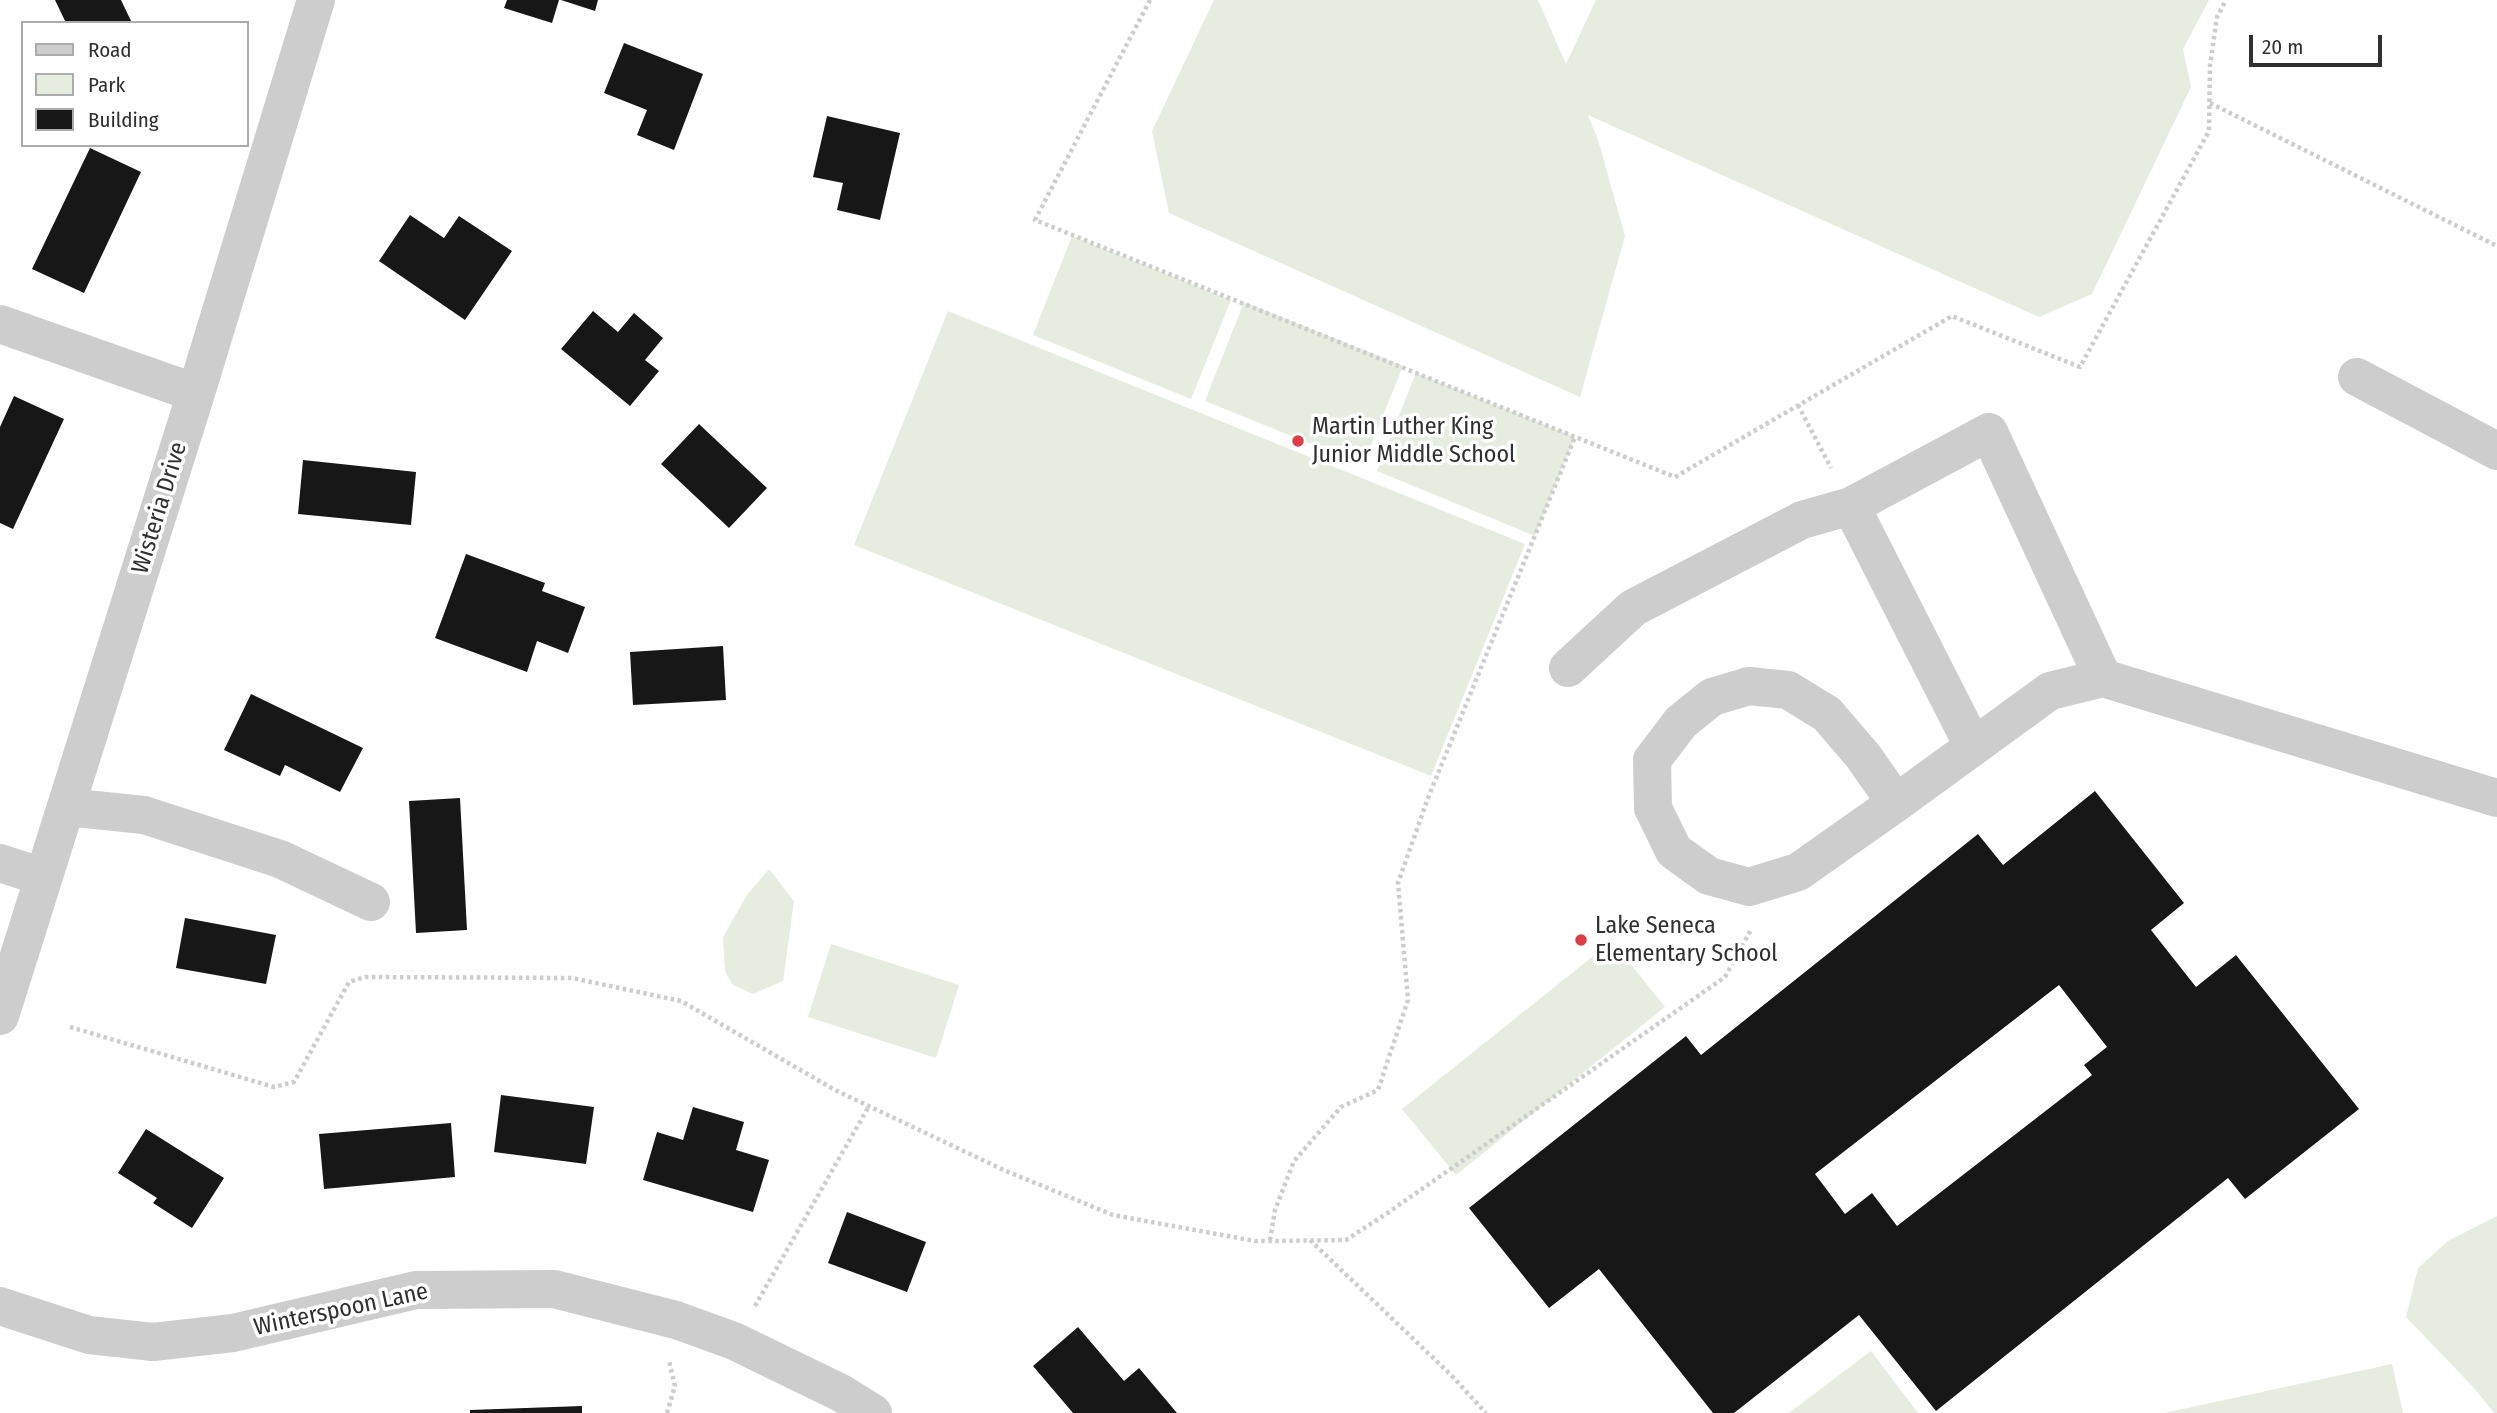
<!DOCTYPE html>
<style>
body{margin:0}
#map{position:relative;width:2497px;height:1413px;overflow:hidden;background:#fff;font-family:"Fira Sans Condensed",sans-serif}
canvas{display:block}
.legend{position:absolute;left:21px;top:21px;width:228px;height:126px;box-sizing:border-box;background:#fff;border:2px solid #acacac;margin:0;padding:9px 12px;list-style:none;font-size:21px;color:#303030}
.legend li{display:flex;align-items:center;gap:14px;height:35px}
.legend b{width:35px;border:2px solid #acacac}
.scale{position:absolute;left:2249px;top:35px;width:133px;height:32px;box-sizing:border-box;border:4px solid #303030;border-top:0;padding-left:9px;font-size:21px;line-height:24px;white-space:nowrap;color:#303030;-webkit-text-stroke:5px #fff;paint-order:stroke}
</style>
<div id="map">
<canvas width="2497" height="1413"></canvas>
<ul class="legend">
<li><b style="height:9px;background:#cdcdcd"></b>Road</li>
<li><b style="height:19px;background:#e6ecdf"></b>Park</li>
<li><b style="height:19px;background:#171717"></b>Building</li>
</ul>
<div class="scale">20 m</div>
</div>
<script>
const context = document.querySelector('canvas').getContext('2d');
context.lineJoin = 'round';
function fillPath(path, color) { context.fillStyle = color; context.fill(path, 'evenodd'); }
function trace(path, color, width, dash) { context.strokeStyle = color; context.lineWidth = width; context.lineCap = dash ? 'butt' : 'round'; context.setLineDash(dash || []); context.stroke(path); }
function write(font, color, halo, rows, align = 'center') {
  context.font = font + ' "Fira Sans Condensed",sans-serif'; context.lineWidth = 7; context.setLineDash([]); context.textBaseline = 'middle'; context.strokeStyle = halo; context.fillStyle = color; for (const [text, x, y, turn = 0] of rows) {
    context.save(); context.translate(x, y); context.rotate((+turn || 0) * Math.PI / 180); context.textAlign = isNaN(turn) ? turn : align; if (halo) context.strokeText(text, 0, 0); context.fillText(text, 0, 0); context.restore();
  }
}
fillPath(new Path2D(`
 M1214,0H1538L1566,64L1596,0H2209L2183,49L2191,87L2092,294L2039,317L1588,115L1598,140L1625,236L1580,397L1169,213L1152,131Z
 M1072,236L1231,300L1191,399L1033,335Z
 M1244,302L1403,366L1363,465L1205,401Z
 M948,311L1525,544L1431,776L854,545Z
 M1416,373L1575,437L1535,536L1377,471Z
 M769,869L794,901L783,981L753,994L733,985L725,971L723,937L747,895Z
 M1612,941L1665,1007L1456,1175L1402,1109Z
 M831,944L959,985L936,1058L808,1017Z
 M2497,1216V1413H2494L2474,1388L2406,1317L2418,1268L2448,1241Z
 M1871,1351L1918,1413H1789Z
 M2392,1364L2403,1413H2164Z`), '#e6ecdf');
fillPath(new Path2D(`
 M55,0H121L132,23H66Z
 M507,0H559L552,23L504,8Z
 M561,0H598L595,11Z
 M624,43L703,74L674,150L637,135L647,110L604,93Z
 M827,116L900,133L880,220L837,210L843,183L813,177Z
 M90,148L141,172L84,293L32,269Z
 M410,215L444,238L459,216L512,251L465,320L379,261Z
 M593,311L618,332L634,313L663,338L645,360L659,371L630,406L561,349Z
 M14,396L64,419L13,529L0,523V427Z
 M699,424L767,488L729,528L661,464Z
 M303,460L416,472L411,525L298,514Z
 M466,554L545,583L542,591L585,607L568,653L537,641L527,672L435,638Z
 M723,646L726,700L633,705L630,652Z
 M251,694L363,748L340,792L285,765L280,776L224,750Z
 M2095,791L2184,903L2151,930L2196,987L2236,955L2359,1109L2245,1199L2228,1178L1936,1411L1859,1315L1734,1413H1713L1599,1269L1549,1308L1469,1208L1686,1036L1701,1055L1978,834L2003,865ZM2059,985L2107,1047L2084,1065L2092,1075L1897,1226L1872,1193L1845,1214L1815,1174Z
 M460,798L467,930L416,933L409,801Z
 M185,918L276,935L266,984L176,968Z
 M501,1095L594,1107L586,1164L494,1152Z
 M693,1107L744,1122L736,1150L769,1160L753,1212L643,1180L657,1132L683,1140Z
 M451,1123L455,1177L324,1189L319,1134Z
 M146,1129L224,1178L192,1228L153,1203L157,1198L118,1173Z
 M847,1212L926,1242L907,1292L828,1263Z
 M1078,1327L1124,1381L1139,1368L1177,1413H1073L1033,1366Z
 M582,1406V1413H470V1410Z`), '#171717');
trace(new Path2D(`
 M1150,0L1035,220L1675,477L1952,316L2080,367L2209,131L2210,65L2217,17L2226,0
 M2210,103L2497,246
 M1798,405L1831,468
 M70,1027L274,1087L294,1082L349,982L365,977L572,978L681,1001L837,1091L1006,1171L1113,1215L1255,1241H1270L1346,1240L1389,1212L1725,977L1752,928
 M1270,1240L1275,1210L1294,1161L1341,1107L1378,1090L1408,1000L1398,883L1428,798L1575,437
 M1310,1240L1451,1375L1486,1413
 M755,1306L869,1106
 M667,1413L675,1386L669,1361`), '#cdcdcd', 4.5, [3.5, 3.5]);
trace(new Path2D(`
 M0,324L196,393
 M2357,377L2497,451
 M1851,506L1973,746
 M1568,668L1633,608L1802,520L1851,506L1989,432L2103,678
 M1896,803L1863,756L1827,714L1788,690L1749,686L1712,697L1681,722L1652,760L1653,808L1674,851L1709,876L1749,887L1798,872L1896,803L2050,691L2103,678L2497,798
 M66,807L144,815L280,859L371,902
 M0,863L43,877
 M0,1016L196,393L316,0
 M0,1306L89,1335L153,1342L233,1333L416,1290L554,1289L676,1320L734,1341L841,1393L873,1413`), '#cdcdcd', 38);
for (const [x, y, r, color] of [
 [1298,441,7,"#dc3d47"],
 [1581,940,7,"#dc3d47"]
]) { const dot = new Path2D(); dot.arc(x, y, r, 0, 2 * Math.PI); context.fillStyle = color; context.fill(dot); trace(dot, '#fff', 2.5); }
write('24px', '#303030', '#fff', [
 ["Martin Luther King",1312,427],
 ["Junior Middle School",1312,455],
 ["Lake Seneca",1595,926],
 ["Elementary School",1595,954]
], 'left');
write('24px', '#303030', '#fff', [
 ["Wisteria Drive",160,508,-73],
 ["Winterspoon Lane",341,1310,-12]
]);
</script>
